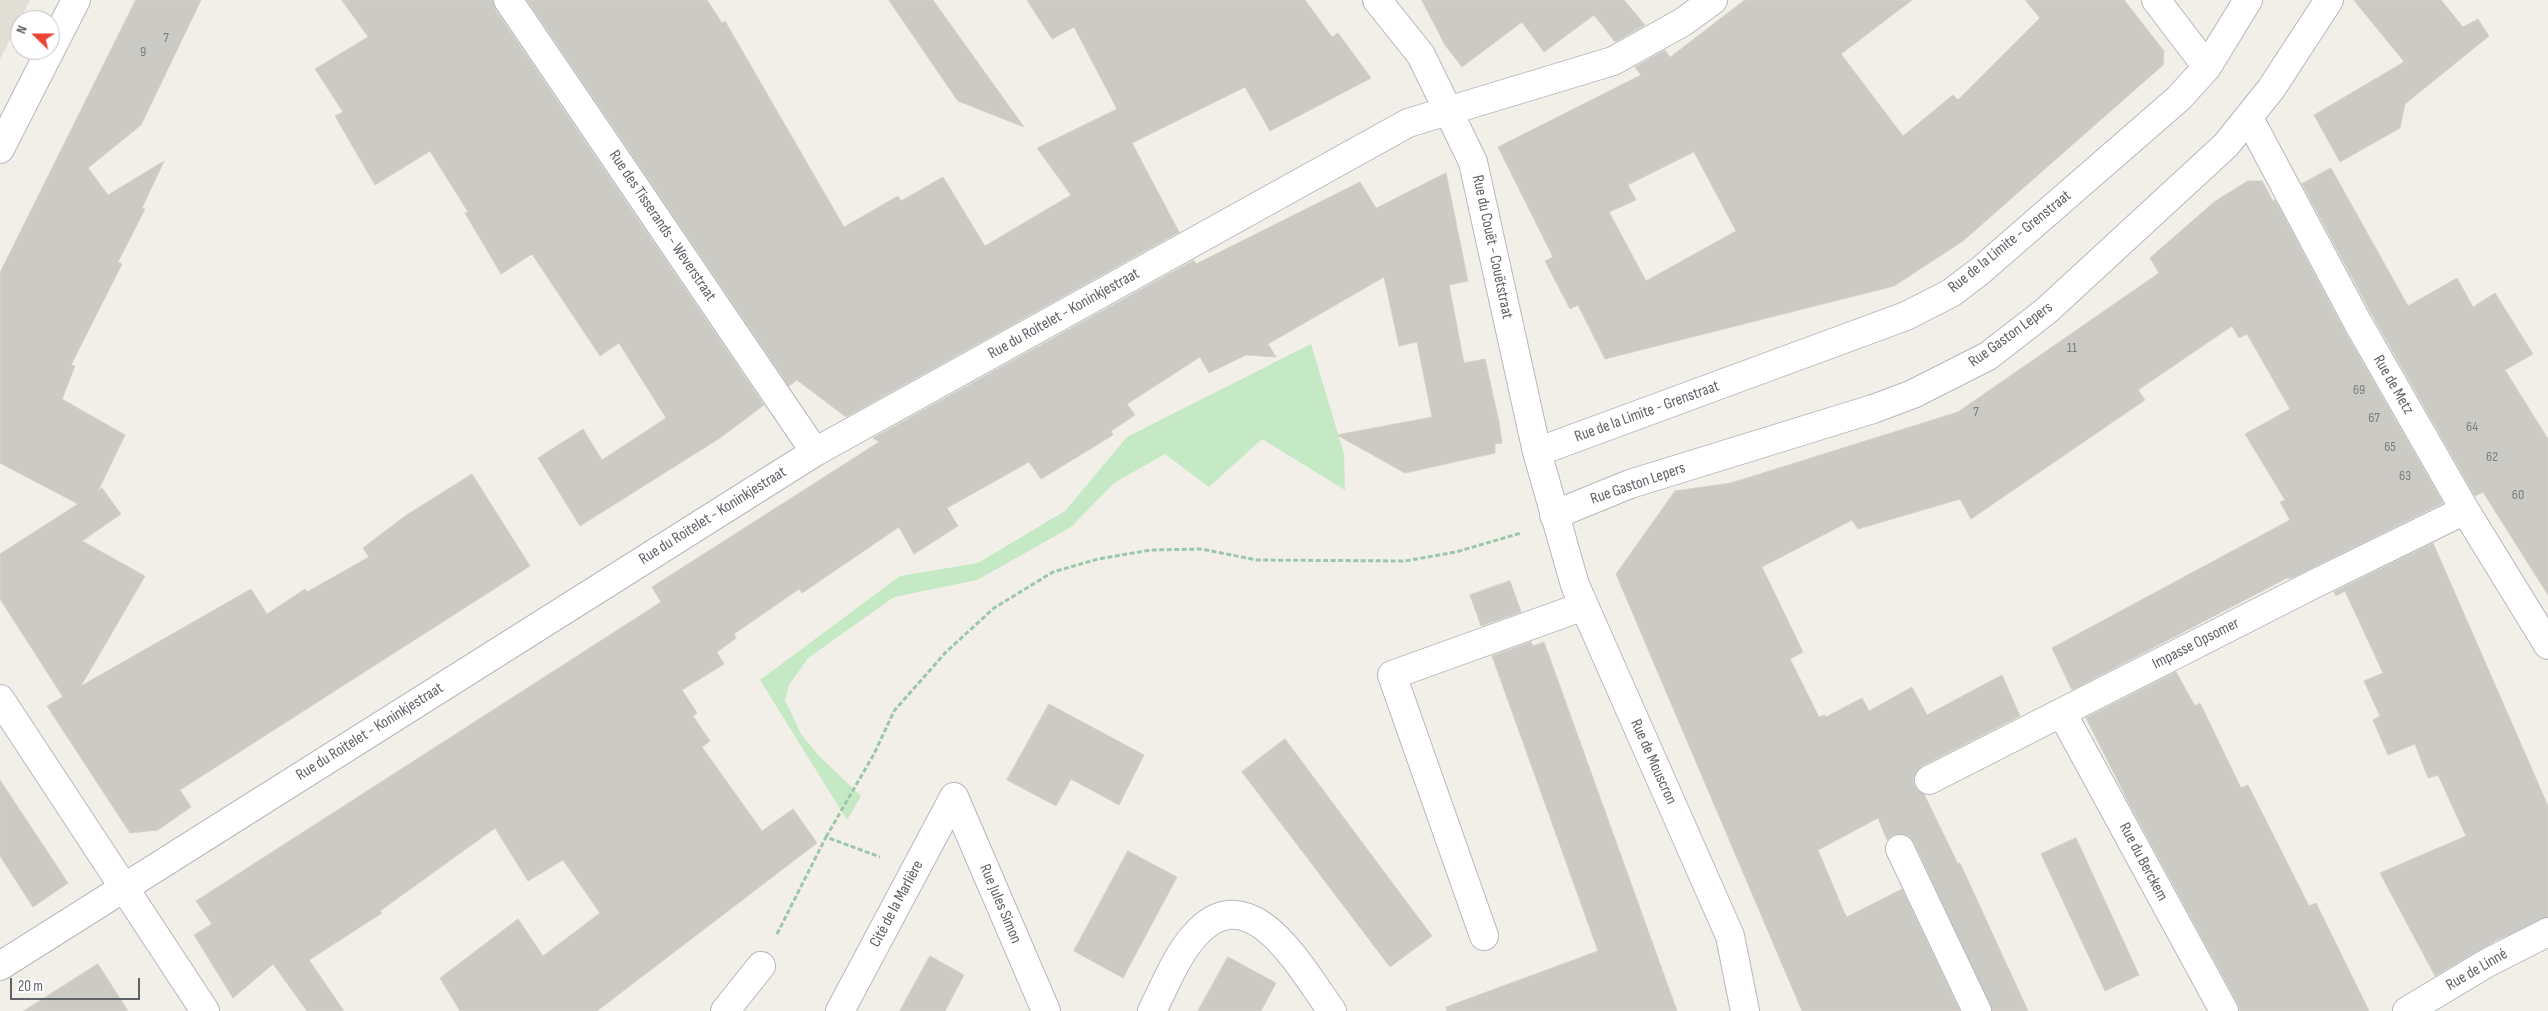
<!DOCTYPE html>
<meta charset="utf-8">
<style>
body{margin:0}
#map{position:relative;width:2548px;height:1011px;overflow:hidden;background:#f1efe8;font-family:"Sofia Sans Condensed",sans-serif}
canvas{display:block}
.north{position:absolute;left:10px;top:10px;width:50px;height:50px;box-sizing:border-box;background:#fff;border:1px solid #bfc1c3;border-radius:50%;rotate:292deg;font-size:14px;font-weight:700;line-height:20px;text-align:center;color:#5f6368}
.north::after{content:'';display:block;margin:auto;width:18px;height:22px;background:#ea4335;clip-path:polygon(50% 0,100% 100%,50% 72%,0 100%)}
.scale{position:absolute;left:10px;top:978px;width:130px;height:22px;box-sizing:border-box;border:2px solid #5f6368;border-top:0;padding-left:6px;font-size:15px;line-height:18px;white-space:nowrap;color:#5f6368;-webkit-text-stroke:4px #fff;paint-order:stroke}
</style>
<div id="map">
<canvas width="2548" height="1011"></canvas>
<div class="north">N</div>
<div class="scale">20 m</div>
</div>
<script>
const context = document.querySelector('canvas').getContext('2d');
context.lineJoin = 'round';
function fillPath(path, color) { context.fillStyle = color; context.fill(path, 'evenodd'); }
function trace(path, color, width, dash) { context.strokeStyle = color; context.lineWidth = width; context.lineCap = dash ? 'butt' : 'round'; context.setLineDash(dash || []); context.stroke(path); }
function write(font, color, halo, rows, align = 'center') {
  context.font = font + ' "Sofia Sans Condensed",sans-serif'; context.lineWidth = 4.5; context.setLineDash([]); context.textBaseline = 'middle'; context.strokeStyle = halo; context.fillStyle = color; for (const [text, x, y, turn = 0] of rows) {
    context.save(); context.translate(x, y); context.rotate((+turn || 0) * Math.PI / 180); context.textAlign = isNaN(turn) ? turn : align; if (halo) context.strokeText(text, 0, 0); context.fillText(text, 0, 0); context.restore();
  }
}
fillPath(new Path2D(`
 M0,0H30L0,59Z`), '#e1ded6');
fillPath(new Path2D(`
 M1311,344L1344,454L1345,490L1262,439L1209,487L1165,454L1114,483L1071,527L977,580L894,597L808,658L789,685L785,700L801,734L819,756L861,796L847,820L760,680L900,576L978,563L1065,511L1127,437Z`), '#c5e8c5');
const building = new Path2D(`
 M136,0H201L141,125L88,168L108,195L164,161L142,208L145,209L118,262L122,264L71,365L75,366L62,399L125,435L98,491L102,488L121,514L82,541L145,576L81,686L251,589L267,614L305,589L307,592L369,557L363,548L405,516L472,474L530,566L180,790L191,807L158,830L130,833L47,706L63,697L0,599V554L78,504L0,463V273Z
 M342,0H493L495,9L764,405L720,438L580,526L538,458L583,429L602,460L666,418L619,343L600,356L532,254L501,274L465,213L468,212L430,151L375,185L335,116L343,112L315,69L368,37Z
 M527,0H707L722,23L725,21L844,227L898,196L901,201L943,177L985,246L1071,195L1037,148L1117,109L1074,27L1052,39L1027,0H1305L1332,37L1338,33L1371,78L1270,131L1245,87L1132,143L1179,232L846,417L797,380L789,386Z
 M889,0H933L1024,127L958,101Z
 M1422,0H1624L1645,25L1615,42L1594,15L1544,52L1522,22L1462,67L1445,45Z
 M1745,0H1912L1841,54L1903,136L1953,95L1958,100L2040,18L2025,0H2124L2164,51L2163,65L1963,241L1894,286L1605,359L1578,305L1570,309L1545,261L1553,257L1498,147L1641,75L1635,67L1665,50L1670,57ZM1694,152L1736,231L1646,281L1609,212L1636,200L1628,185Z
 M2354,0H2441L2463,27L2478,19L2489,36L2405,104L2400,128L2340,162L2314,115L2404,62Z
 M2331,168L2408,306L2457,278L2473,307L2495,293L2533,354L2505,370L2548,439V595L2483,492L2475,496L2372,315L2302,184Z
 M1446,173L1468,281L1449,285L1464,363L1485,359L1499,422L1502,443L1495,444V453L1405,473L1337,435L1432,417L1417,342L1399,346L1384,277L1268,344L1276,357L1246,355L1209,373L1200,357L1127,404L1135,415L1111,431L1113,435L1041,479L1029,462L947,508L958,526L914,554L899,527L802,593L799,589L734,634L736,638L717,652L724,664L682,690L697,713L693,716L710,741L702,747L762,831L793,809L817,843L597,1011H460L440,978L518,919L543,956L600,913L563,860L528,881L495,828L380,911L382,913L309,960L344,1011H307L273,964L233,998L194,935L212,924L196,901L661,602L652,587L879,442L873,438L1194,260L1196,264L1360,182L1376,208Z
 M2248,181H2262L2273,201L2275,200L2344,330L2443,503L2292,578H2287L2072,690L2052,648L2290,520L2280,502L2285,500L2245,434L2290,409L2247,334L2239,338L2232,326L2138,390L2145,400L1971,519L1960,499L1858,529L1852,520L1762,567L1803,652L1790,659L1819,717L1824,715L1826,717L1862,698L1869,711L1912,687L1927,715L2002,675L2020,716L1922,766L1916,772L1913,780L1915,787L1924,794L1958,864L1960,863L2028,1011H1992L1914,842L1909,836L1902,834L1894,835L1887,840L1878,818L1818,850L1844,912L1847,917L1902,889L1960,1011H1802L1616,574L1675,491L1731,483L1958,412L2159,273L2150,258L2214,202Z
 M2433,543L2548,806V917L2497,940L2435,976L2380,873L2466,836L2438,775L2428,778L2415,744L2388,755L2373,720L2380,716L2364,681L2383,673L2345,591L2336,596L2334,592Z
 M1510,581L1521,612L1481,626L1470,595Z
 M1531,642L1533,646L1544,642L1677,1011H1447L1446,1007L1598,951L1492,656Z
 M2176,672L2195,706L2200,703L2241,788L2248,785L2309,906L2316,903L2369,1011H2240L2238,1004L2131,807L2086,718Z
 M1049,704L1144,755L1119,805L1071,779L1056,806L1007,780Z
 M1285,739L1432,936L1390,967L1242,772Z
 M0,780L68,883L33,907L0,856Z
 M2076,838L2139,975L2105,991L2041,854Z
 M1128,851L1177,877L1123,978L1074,951Z
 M930,956L964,975L945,1011H900Z
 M1228,957L1276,983L1261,1011H1198Z
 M98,964L128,1011H24Z`);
fillPath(building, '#cccac5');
trace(building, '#d6d1c6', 1);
const minor = new Path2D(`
 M508,0L815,452
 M1377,0L1421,55L1473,162L1537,452L1575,585L1730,936L1745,1011
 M2156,0L2207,67
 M2249,118L2358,323L2465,510L2548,645
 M0,149L76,0
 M1537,452L1906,316L1951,293L1980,271L2179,98L2207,67L2248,0
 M1554,515L1630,484L1873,409L1913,394L1988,356L2046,311L2226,145L2271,89L2329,0
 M0,699L205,1011
 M2062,713L2224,1011
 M1929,780L2316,583L2465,510
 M954,797L1046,1011
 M1900,849L1977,1011
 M1484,936L1392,675L1584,606
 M0,966L815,452L1408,123L1613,61L1683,22L1713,0
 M725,1011L761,966
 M840,1011L954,797
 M1152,1011C1165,986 1176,956 1195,935C1251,872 1303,972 1332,1011
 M2407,1011L2487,963L2548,932`);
trace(minor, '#b5b8bc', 30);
trace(new Path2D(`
 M826,837L874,754L894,711L946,652L994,608L1053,572L1098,559L1151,550L1201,549L1257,560L1405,561L1456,552L1521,533
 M777,934L826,837L880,857`), '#9cc7a9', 3, [5, 2.5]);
trace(minor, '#fff', 28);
write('14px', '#7a7d7f', null, [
 ["7",166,38],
 ["9",143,52],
 ["11",2072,348],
 ["69",2359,390],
 ["7",1976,412],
 ["67",2374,418],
 ["64",2472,427],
 ["65",2390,447],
 ["62",2492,457],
 ["63",2405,476],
 ["60",2518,495]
]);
write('16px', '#5f6368', '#fff', [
 ["Rue des Tisserands - Weverstraat",662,226,56],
 ["Rue de la Limite - Grenstraat",2010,242,-39],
 ["Rue du Couët - Couëtstraat",1492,247,78],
 ["Rue du Roitelet - Koninkjestraat",1064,314,-29],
 ["Rue Gaston Lepers",2011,335,-36],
 ["Rue de Metz",2393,385,60],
 ["Rue de la Limite - Grenstraat",1647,412,-20],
 ["Rue Gaston Lepers",1638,484,-19],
 ["Rue du Roitelet - Koninkjestraat",713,516,-32],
 ["Impasse Opsomer",2196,644,-27],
 ["Rue du Roitelet - Koninkjestraat",370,732,-32],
 ["Rue de Mouscron",1653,762,66],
 ["Rue du Berckem",2143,862,62],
 ["Cité de la Marlière",897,904,-62],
 ["Rue Jules Simon",1000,904,67],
 ["Rue de Linné",2477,970,-30]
]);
</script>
